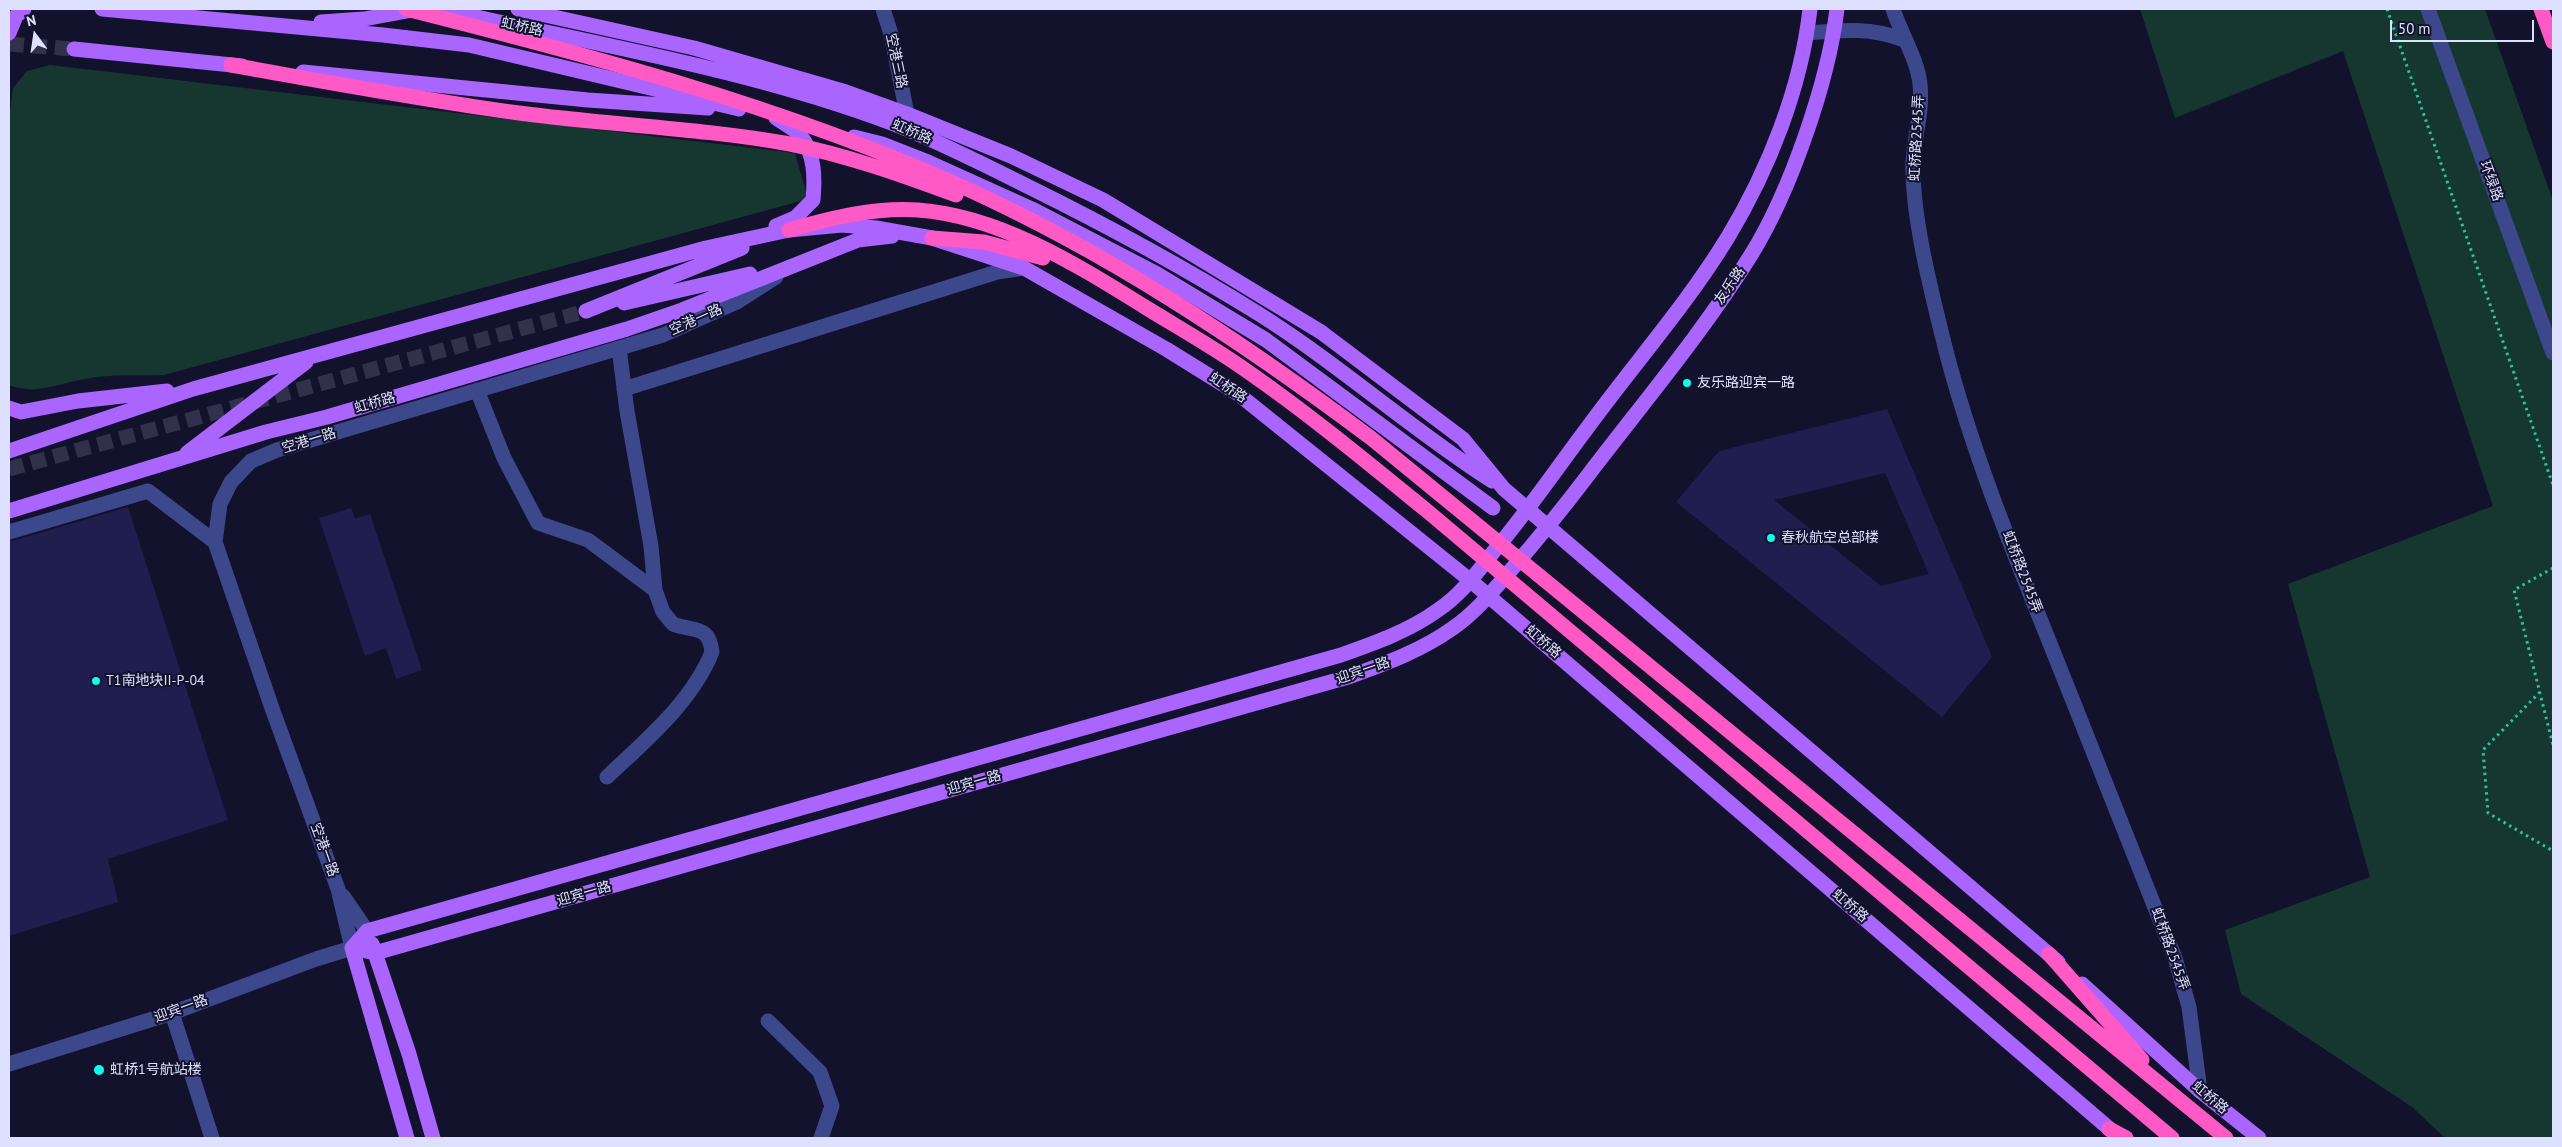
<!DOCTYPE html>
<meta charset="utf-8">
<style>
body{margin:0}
#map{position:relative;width:2562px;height:1147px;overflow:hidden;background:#12122d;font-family:"PT Sans",sans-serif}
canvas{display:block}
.frame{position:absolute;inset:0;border:10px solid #dee0ff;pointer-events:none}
.north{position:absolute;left:10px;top:10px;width:50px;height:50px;-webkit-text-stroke:4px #12122d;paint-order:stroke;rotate:346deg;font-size:14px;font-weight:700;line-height:20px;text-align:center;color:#dee0ff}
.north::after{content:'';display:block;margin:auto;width:18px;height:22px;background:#dee0ff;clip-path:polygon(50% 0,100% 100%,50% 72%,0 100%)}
.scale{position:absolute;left:2390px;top:20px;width:144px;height:22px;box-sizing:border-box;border:2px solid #dee0ff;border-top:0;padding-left:6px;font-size:15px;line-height:18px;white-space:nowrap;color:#dee0ff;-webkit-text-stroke:4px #12122d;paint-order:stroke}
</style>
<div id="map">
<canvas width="2562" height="1147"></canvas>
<div class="frame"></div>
<div class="north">N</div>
<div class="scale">50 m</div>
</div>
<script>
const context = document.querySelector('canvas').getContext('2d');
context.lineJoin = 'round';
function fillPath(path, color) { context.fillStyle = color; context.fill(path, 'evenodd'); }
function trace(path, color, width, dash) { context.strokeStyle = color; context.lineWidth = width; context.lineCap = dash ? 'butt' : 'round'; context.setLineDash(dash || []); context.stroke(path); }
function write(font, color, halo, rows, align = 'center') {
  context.font = font + ' "PT Sans","Noto Sans SC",sans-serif'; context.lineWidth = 4; context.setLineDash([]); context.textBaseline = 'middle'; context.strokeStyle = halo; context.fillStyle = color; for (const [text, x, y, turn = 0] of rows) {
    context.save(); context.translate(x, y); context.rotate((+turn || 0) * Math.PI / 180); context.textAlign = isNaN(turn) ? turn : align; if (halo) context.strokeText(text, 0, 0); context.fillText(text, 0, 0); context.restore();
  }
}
fillPath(new Path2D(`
 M2140,9H2485L2553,201V1138H2445L2412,1107L2241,994L2225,930L2370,877L2288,584L2493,506L2343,51L2175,118Z
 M50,65L795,153L808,199L164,375C140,376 114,374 91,378C60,382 40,396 9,385V121L13,88L27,71Z`), '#153730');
fillPath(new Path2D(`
 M1887,409L1992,657L1942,717L1676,502L1719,451ZM1885,473L1929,574L1881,586L1774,500Z
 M128,507L228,820L108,859L118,902L9,936V542Z
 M351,508L355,519L370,514L422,670L396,679L386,648L365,656L319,518Z`), '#1f1e4e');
trace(new Path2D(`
 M9,44L74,49
 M9,469L586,311`), '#31314c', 15, [15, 8]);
trace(new Path2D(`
 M2387,9L2553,485
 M2553,568L2514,590L2553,745
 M2540,692L2483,750L2488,813L2553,851`), '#31c09e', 3, [2.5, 4]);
trace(new Path2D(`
 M883,9L891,34L907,114
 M1893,9C1901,34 1917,58 1920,84C1923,111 1914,137 1913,164C1912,218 1932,294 1945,347C1970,445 2009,542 2047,636C2090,743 2132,850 2175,958L2189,1007L2200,1091
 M2428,9L2553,353
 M1808,33C1841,30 1872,27 1904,40
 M624,389L997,272L1024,268
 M477,390L504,458L538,523L588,540L655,590
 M9,532L148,491L215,542
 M607,777C645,741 692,702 712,652C709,624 693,632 673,624L663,612L655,590L651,546L627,411L619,348
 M343,896L367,931
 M172,1013L212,1138
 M768,1021L820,1072L832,1106L821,1138
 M9,1064L172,1013L316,959L352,948L338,889L273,711L215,542L220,504L231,482L251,461L277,450L663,335L737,302L776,277`), '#3d488c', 15);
trace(new Path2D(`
 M102,9L383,35L469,45L739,109
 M518,9L694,48L846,92L907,114L1011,156L1103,200L1321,332L1463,439L1504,489L2058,962
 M435,11L467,15C607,46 760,73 894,124C940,142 985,165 1029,187C1108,226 1185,268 1259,314C1340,365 1412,430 1492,481
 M321,22L364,19L418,9
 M9,33L16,16L24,9
 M74,49L242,66
 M303,72L588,100L708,108
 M776,118C783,123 795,129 801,136C815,155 815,178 813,200L795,218L776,226
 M854,137L882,144L928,162L1032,209L1157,274L1266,340L1493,508
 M624,303L750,274
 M586,311L742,248
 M9,408L21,412L78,401L167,391
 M9,451L193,389L706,248L789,230L842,225L876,228L932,238L1024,268L1166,349L1237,393L1471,581L2119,1137
 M187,453L306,362
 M9,511L266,432L327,417L627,329L682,310L858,240L892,236
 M372,944L409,1054L433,1138
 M352,948L375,953L1348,677C1384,664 1421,651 1453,628C1475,613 1493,591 1511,570C1538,539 1564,507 1589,474C1644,402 1703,332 1751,255C1790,192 1828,83 1837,9
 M352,948L367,931L1341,655C1375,643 1409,631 1438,610C1461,595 1478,571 1495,550C1527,512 1555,471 1585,431C1632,366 1686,306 1728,237C1769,169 1801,88 1810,9
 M352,948L407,1138
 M2082,984L2200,1091L2259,1138`), '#aa65ff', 15);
trace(new Path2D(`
 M406,9C593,56 780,106 956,184C1106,251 1240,340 1371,438L2226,1138
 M2541,9L2553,42
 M231,65C327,82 423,100 519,113C609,125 700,128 790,144C846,155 902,175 956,195
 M789,230C831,218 874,207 918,210C1000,216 1077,265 1145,307C1179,328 1215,348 1247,371C1309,414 1367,462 1426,510L2172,1138
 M932,238L984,242L1043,258
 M2049,954L2142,1060
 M2109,1129L2126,1138`), '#ff59c6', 15);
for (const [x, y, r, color] of [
 [1687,383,5,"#0affec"],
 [1771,538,5,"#0affec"],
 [96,681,5,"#0affec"],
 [99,1070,6,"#0affec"]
]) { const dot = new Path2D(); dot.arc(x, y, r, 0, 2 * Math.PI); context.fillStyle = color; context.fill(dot); trace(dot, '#12122d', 2); }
write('14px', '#dee0ff', '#12122d', [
 ["虹桥路",522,27,12],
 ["空港三路",896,61,78],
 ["虹桥路",912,132,23],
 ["虹桥路2545弄",1917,138,-87],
 ["环绿路",2491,181,70],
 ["友乐路",1730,286,-55],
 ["空港一路",696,320,-24],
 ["虹桥路",1228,388,34],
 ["虹桥路",375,403,-16],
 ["空港一路",309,441,-17],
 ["虹桥路2545弄",2022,572,69],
 ["虹桥路",1543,642,41],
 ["迎宾一路",1363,671,-19],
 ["迎宾一路",974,783,-16],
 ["空港一路",324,850,70],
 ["迎宾一路",584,894,-16],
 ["虹桥路",1850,906,41],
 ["虹桥路2545弄",2170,949,70],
 ["迎宾一路",181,1009,-20],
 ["虹桥路",2210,1098,40]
]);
write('14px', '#dee0ff', '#12122d', [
 ["友乐路迎宾一路",1697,383],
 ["春秋航空总部楼",1781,538],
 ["T1南地块II-P-04",106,681],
 ["虹桥1号航站楼",110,1070]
], 'left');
</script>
